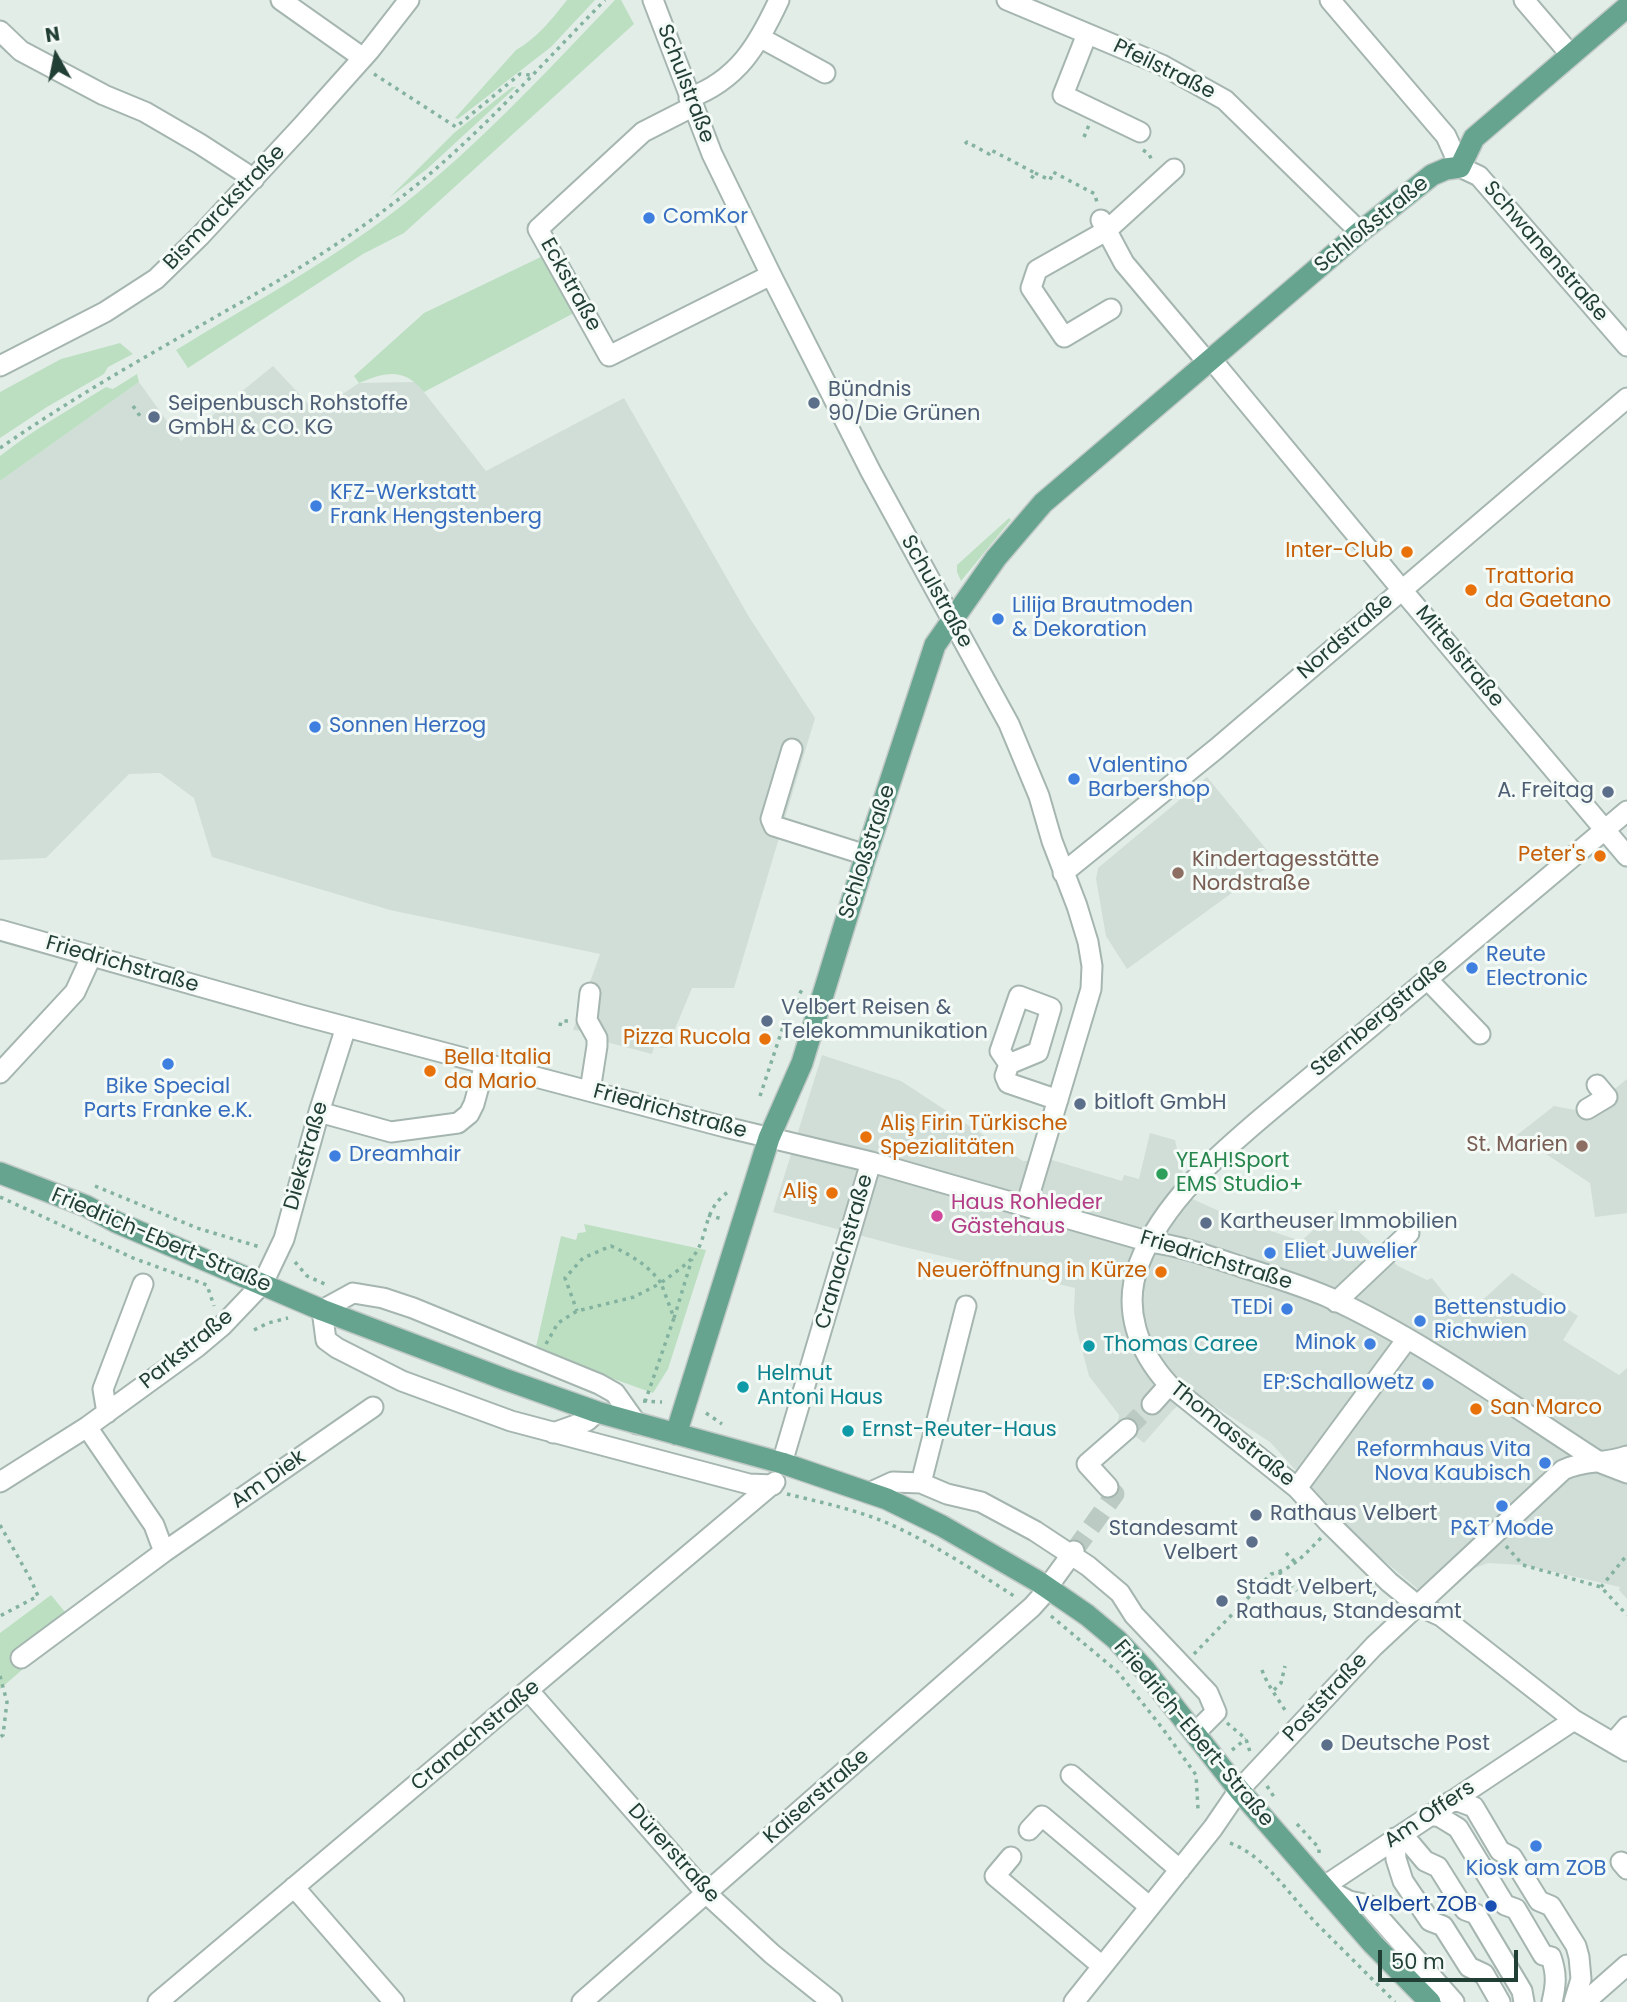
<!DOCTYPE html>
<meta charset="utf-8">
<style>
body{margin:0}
#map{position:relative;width:1627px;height:2002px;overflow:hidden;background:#e3ede8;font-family:Poppins,sans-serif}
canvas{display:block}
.north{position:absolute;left:21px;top:21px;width:70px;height:70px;-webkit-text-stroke:5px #f4faf6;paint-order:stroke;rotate:351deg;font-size:19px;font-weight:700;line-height:28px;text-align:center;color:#223f35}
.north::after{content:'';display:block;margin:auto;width:24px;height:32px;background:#223f35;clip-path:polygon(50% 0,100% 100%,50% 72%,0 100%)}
.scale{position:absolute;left:1378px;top:1950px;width:140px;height:32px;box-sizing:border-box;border:4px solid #223f35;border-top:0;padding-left:9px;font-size:21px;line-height:24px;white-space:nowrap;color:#223f35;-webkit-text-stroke:5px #f4faf6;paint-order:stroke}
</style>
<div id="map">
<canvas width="1627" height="2002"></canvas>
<div class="north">N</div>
<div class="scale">50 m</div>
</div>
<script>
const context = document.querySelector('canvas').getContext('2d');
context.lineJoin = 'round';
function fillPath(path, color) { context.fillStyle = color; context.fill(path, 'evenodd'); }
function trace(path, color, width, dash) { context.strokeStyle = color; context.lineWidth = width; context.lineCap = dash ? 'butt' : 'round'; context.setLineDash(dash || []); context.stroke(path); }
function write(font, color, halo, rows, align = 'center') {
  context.font = font + ' Poppins,sans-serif'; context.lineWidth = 6; context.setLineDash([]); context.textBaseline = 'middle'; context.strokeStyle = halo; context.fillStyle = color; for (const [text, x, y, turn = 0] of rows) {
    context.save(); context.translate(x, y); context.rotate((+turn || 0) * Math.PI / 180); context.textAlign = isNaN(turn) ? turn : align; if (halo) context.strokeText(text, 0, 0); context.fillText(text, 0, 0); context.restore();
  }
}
fillPath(new Path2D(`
 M273,366L316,412L359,383L416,382L486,471L624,398L749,617L815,718L734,988H692L667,1048L654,1047L652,1054L606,1042L583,1031L573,1030L600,954L390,910L212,857L194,798L160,773L129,774L46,858L0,860V481L139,382L181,441Z
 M1207,777L1276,861L1127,969L1106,936L1096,879L1098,868Z
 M822,1055L901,1081L1023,1161L1052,1160L1122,1181L1124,1175L1139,1179L1150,1133L1175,1140L1188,1197L1228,1215H1239L1265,1229L1301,1241L1335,1211L1398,1266L1427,1280L1432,1278L1462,1315L1487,1296L1512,1273L1578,1316L1563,1340L1619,1375L1627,1368V1599L1619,1590L1620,1587L1523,1565L1488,1563L1419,1590L1357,1538L1270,1442L1194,1393L1173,1410L1144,1443L1126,1429L1118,1421L1119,1415L1089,1376L1077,1331L1074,1312L1075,1288L900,1246L773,1212Z
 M1627,1079V1213L1595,1217L1590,1183L1517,1135L1554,1106L1575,1110L1616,1088Z`), '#d1ddd7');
fillPath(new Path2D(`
 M567,0H595L551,47L458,119L455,118L516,50C537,38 552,19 567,0Z
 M615,0H621L634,24L404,233L363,254L188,368L176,350C251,304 331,261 400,207C479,145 546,72 615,0Z
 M512,87H516L427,169L389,198L454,133Z
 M547,254L574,313L424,392C404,367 385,372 359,383L354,376L424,313Z
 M120,343L133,354L108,367L104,374L47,407L0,438V392L61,359Z
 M137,374L139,382L0,481V456C33,430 70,409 106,387L113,389Z
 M1009,518L1011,520L961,581L957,572V565Z
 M584,1224L706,1250L668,1369L653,1393L535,1351L561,1236L576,1240L578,1233L586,1232Z
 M51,1595L75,1624L0,1689V1633Z`), '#bcdfc2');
trace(new Path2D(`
 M1127,1429L1152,1404
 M1074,1551L1115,1494L1108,1487`), '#bccac4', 19, [19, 10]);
const minor = new Path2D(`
 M281,0L363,58
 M653,0L712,154L771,275L871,472L1009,724L1039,796L1052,841L1077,906L1088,942L1092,966L1091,989L1026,1206
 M1007,0L1162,65L1225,100L1360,232
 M1330,0L1446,136L1460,167L1479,176L1627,346
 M1524,0L1571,55
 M0,31L21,51L104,95L145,112L200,144L254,179
 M1087,34L1063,95L1140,132
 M761,38L825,73
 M689,98C738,80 758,45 779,0
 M692,107L643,132L538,229L609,356L771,275
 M1101,220L1124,263L1208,363
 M1111,309L1064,337L1031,288L1037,270L1106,231L1174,169
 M1212,360L1402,590L1627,856
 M0,366L105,312L156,279L200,236L302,126L370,50L409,0
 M792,749L771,819L774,826L866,855
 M1627,811C1541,884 1453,957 1367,1030C1337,1055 1307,1080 1277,1105C1226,1148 1163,1199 1139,1264C1122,1309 1138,1351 1169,1385L1297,1488L1329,1523L1389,1582L1417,1605L1441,1616L1574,1720L1627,1751
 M1063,873L1216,749L1627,398
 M0,930L301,1015L725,1127L871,1162L1150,1242C1181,1246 1212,1257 1242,1267C1271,1276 1300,1285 1328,1297C1424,1341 1512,1406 1601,1463L1627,1473
 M1427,979L1480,1034
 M590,993L587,1020L597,1038V1046L590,1091
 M1009,1064L1038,1052L1051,1008L1019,996L1000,1051L1009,1064L1005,1076L1008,1083L1058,1100
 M0,1073L75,992L92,955
 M1587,1109L1607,1097L1597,1085
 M319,1112L391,1132L458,1123L469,1114L474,1104L485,1064
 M1336,1302L1409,1233
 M1152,1404L1169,1385
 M107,1413L103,1389L143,1284
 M637,1424L615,1393L599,1384L413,1308L383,1298L353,1293L322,1310L326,1340L337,1348L402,1381L511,1421L749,1484L773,1485
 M87,1427L154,1525L164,1552
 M553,1433L587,1421L597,1412
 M782,1463L871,1162
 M0,1482L87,1427L197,1347L222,1326L263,1283L284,1239L319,1112L346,1027
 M921,1483L966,1306
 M1108,1487L1087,1464L1127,1429
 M1297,1488L1407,1339
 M869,1493L893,1482L921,1483L947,1494L981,1502L1035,1531L1088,1566L1120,1593L1134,1615L1208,1693L1216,1712L1195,1733
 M1047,1588L1074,1551
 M21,1658L164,1552L373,1407
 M529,1691L707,1894L772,1954L832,2002
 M1614,1742L1627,1727
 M1071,1775L1180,1870
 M1450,1802L1458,1801L1474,1807L1500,1851L1512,1857L1539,1901L1551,1906L1576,1946L1579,1957L1581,1979L1574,2002
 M1428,1815L1440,1817L1458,1828L1505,1905L1516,1909L1543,1955L1551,1957C1557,1974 1556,1985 1552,2002
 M1029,1830L1042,1816L1150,1907
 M1395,1838L1409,1842L1425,1861L1438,1867L1465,1910L1476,1914L1522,1991L1524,2002
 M1395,1838L1396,1859L1403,1881L1430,1921L1443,1926L1469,1967L1484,1974L1500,2002
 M1011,1857L995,1876L1102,1966
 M1621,1862L1627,1869
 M294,1887L394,2002
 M158,2002L775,1482
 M582,2002L1032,1607L1049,1588
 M1074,2002L1213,1828L1239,1790L1374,1646L1563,1470C1583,1460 1605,1464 1627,1456
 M1454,2002L1368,1905L1349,1901L1323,1887L1574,1720
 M1585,2002L1627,1965`);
const major = new Path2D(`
 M0,1173L86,1206L116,1222L322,1310L504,1379L597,1412L782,1463L887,1499L942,1526L1039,1582L1087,1615L1117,1640L1145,1670L1239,1790L1373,1944L1430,2002
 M676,1434L769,1138L802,1063L866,855L935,645L996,558L1043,503L1360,232L1432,175L1446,169L1460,167L1474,138L1627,7`);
trace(minor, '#a5b5af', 23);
trace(major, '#c1c9c6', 24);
trace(new Path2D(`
 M374,74L456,127L520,74L530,75
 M1084,137L1089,125
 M965,144L967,142L989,154L991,150L1035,173L1031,179
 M1143,150L1149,154L1153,163
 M1035,173L1050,180L1053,172L1095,194L1097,203
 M133,406L140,416
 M0,448C61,406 125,368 189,332C259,292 328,254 391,205C470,146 536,70 605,0
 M560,1026L561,1021H568
 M760,1096L787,1015L803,988
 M95,1186L197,1228L260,1247
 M0,1197L133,1258L207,1285L214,1306
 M708,1215L722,1219
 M295,1262L307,1276L327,1285
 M674,1318L692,1259
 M254,1330L268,1323L288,1318
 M546,1344L558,1323L577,1311L634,1297L661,1283C648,1265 631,1255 611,1246L583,1258L565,1278L577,1311
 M643,1401L662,1402
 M645,1402L674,1318L661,1283C671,1275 684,1267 692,1258C711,1235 700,1210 731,1190
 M706,1413L722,1424
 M787,1494C820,1502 853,1509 885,1522C929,1541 977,1572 1017,1598
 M0,1525L31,1580L38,1596L0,1616
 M1506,1546L1523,1565L1601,1587L1627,1615
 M1286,1553L1296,1563
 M1279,1572L1297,1591
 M1601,1587L1627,1555
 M1051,1616L1118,1672L1163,1729L1196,1775L1198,1809
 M1194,1654L1271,1574C1293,1569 1305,1554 1321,1538
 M1262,1670C1267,1685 1278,1698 1286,1712
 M0,1676L7,1702L3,1735L0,1737
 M1274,1690L1281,1683L1285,1666
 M1227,1723L1246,1739L1250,1752
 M1232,1750L1246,1739
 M1267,1786L1276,1800
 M1297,1824L1319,1848V1853
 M1230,1843C1265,1856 1289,1894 1314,1921C1341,1948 1368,1975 1395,2002`), '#83b29f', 3.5, [3.5, 5]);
trace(minor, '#fff', 19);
trace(major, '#66a48f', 21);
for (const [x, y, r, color] of [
 [649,218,7,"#3f7fe0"],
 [814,403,7,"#5c6f8a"],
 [154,417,7,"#5c6f8a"],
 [316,506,7,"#3f7fe0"],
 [1407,552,7,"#e8710a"],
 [1471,590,7,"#e8710a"],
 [998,619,7,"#3f7fe0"],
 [315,727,7,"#3f7fe0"],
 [1074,779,7,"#3f7fe0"],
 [1608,792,7,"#5c6f8a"],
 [1600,856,7,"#e8710a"],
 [1178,873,7,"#8d6e63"],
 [1472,968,7,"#3f7fe0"],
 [767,1021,7,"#5c6f8a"],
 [765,1039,7,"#e8710a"],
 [168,1064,7,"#3f7fe0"],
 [430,1071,7,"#e8710a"],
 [1080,1104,7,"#5c6f8a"],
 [866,1137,7,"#e8710a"],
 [1582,1146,7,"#8d6e63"],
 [335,1156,7,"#3f7fe0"],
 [1162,1174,7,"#2e9e5b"],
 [832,1193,7,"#e8710a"],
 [937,1216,7,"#d1479c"],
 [1206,1223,7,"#5c6f8a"],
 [1270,1253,7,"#3f7fe0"],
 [1161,1272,7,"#e8710a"],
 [1287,1309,7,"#3f7fe0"],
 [1420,1321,7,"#3f7fe0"],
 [1370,1344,7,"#3f7fe0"],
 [1089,1346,7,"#0f9aa8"],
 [1428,1384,7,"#3f7fe0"],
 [743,1387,7,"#0f9aa8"],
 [1476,1409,7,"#e8710a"],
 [848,1431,7,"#0f9aa8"],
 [1545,1463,7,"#3f7fe0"],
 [1502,1506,7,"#3f7fe0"],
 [1256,1515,7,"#5c6f8a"],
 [1252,1542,7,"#5c6f8a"],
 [1222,1601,7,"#5c6f8a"],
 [1327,1745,7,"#5c6f8a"],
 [1536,1846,7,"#3f7fe0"],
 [1491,1906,7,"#1a4fb4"]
]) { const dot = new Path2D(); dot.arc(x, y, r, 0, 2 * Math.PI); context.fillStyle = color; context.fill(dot); trace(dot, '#f4faf6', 2.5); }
write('21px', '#223f35', '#f4faf6', [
 ["Pfeilstraße",1164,70,26],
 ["Schulstraße",685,84,69],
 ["Bismarckstraße",225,208,-46],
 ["Schloßstraße",1372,225,-39],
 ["Schwanenstraße",1545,252,49],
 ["Eckstraße",570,285,61],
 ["Schulstraße",936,592,61],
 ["Nordstraße",1346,637,-41],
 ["Mittelstraße",1459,657,50],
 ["Schloßstraße",868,852,-72],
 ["Friedrichstraße",122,965,16],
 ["Sternbergstraße",1380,1018,-40],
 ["Friedrichstraße",670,1112,15],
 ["Diekstraße",307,1156,-74],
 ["Friedrich-Ebert-Straße",161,1241,23],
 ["Cranachstraße",845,1252,-74],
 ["Friedrichstraße",1216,1261,17],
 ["Parkstraße",187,1350,-39],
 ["Thomasstraße",1232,1435,39],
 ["Am Diek",269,1480,-35],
 ["Poststraße",1326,1698,-47],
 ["Friedrich-Ebert-Straße",1193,1734,50],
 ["Cranachstraße",476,1736,-40],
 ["Kaiserstraße",817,1797,-41],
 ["Am Offers",1430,1815,-34],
 ["Dürerstraße",673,1854,48]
]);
write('21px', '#366cbe', '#f4faf6', [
 ["ComKor",663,218],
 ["KFZ-Werkstatt",330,494],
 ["Frank Hengstenberg",330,518],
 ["Lilija Brautmoden",1012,607],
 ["& Dekoration",1012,631],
 ["Sonnen Herzog",329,727],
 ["Valentino",1088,767],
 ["Barbershop",1088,791],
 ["Reute",1486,956],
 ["Electronic",1486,980],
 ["Bike Special",168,1088,"center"],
 ["Parts Franke e.K.",168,1112,"center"],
 ["Dreamhair",349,1156],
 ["Eliet Juwelier",1284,1253],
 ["TEDi",1273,1309,"right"],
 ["Bettenstudio",1434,1309],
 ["Richwien",1434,1333],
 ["Minok",1356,1344,"right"],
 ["EP:Schallowetz",1414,1384,"right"],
 ["Reformhaus Vita",1531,1451,"right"],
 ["Nova Kaubisch",1531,1475,"right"],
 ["P&T Mode",1502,1530,"center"],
 ["Kiosk am ZOB",1536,1870,"center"]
], 'left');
write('21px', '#4e5e75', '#f4faf6', [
 ["Bündnis",828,391],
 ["90/Die Grünen",828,415],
 ["Seipenbusch Rohstoffe",168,405],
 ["GmbH & CO. KG",168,429],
 ["A. Freitag",1594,792,"right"],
 ["Velbert Reisen &",781,1009],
 ["Telekommunikation",781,1033],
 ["bitloft GmbH",1094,1104],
 ["Kartheuser Immobilien",1220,1223],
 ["Rathaus Velbert",1270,1515],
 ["Standesamt",1238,1530,"right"],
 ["Velbert",1238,1554,"right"],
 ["Stadt Velbert,",1236,1589],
 ["Rathaus, Standesamt",1236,1613],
 ["Deutsche Post",1341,1745]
], 'left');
write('21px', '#c56008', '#f4faf6', [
 ["Inter-Club",1393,552],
 ["Trattoria",1485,578,"left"],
 ["da Gaetano",1485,602,"left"],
 ["Peter's",1586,856],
 ["Pizza Rucola",751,1039],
 ["Bella Italia",444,1059,"left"],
 ["da Mario",444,1083,"left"],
 ["Aliş Firin Türkische",880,1125,"left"],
 ["Spezialitäten",880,1149,"left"],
 ["Aliş",818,1193],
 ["Neueröffnung in Kürze",1147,1272],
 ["San Marco",1490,1409,"left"]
], 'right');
write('21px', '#785e54', '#f4faf6', [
 ["Kindertagesstätte",1192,861],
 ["Nordstraße",1192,885],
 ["St. Marien",1568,1146,"right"]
], 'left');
write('21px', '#27864d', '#f4faf6', [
 ["YEAH!Sport",1176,1162],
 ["EMS Studio+",1176,1186]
], 'left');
write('21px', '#b23c85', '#f4faf6', [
 ["Haus Rohleder",951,1204],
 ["Gästehaus",951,1228]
], 'left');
write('21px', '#0d838f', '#f4faf6', [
 ["Thomas Caree",1103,1346],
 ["Helmut",757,1375],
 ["Antoni Haus",757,1399],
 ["Ernst-Reuter-Haus",862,1431]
], 'left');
write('21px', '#164399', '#f4faf6', [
 ["Velbert ZOB",1477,1906]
], 'right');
</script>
